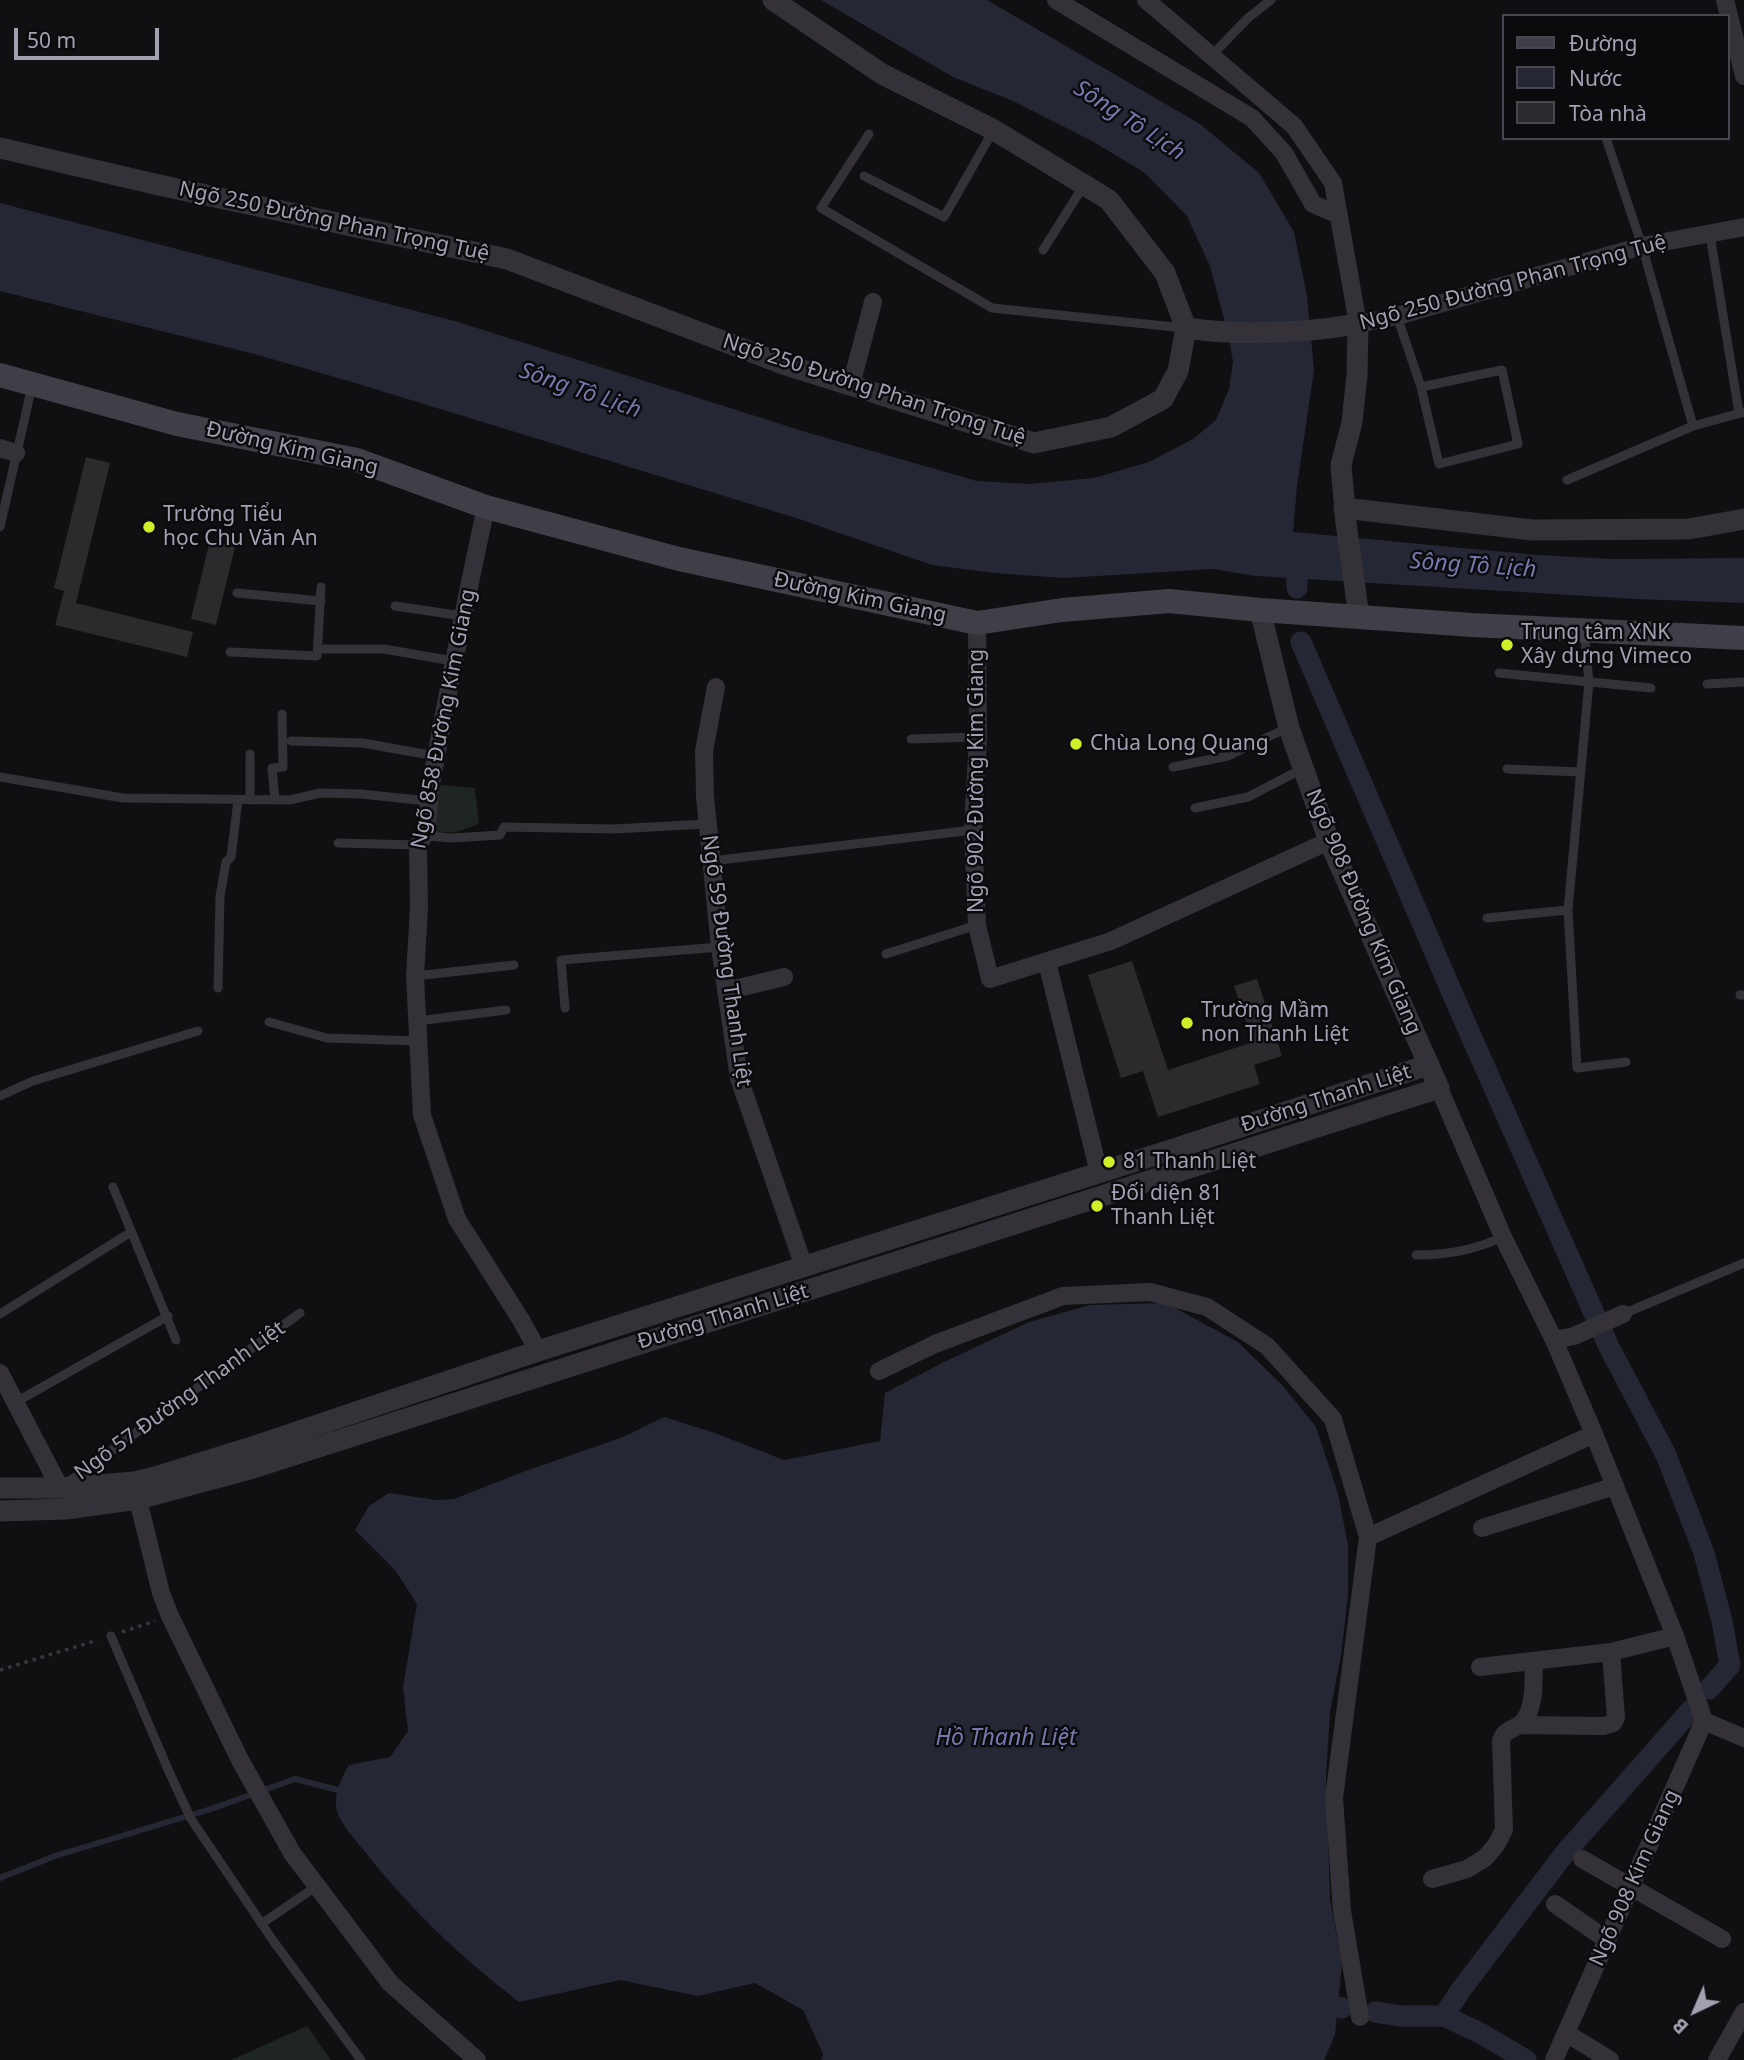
<!DOCTYPE html>
<meta charset="utf-8">
<style>
body{margin:0}
#map{position:relative;width:1744px;height:2060px;overflow:hidden;background:#100f11;font-family:"Noto Sans",sans-serif}
canvas{display:block}
.legend{position:absolute;left:1502px;top:14px;width:228px;height:126px;box-sizing:border-box;background:#0b0a0c;border:2px solid #48464e;margin:0;padding:9px 12px;list-style:none;font-size:21px;color:#a4a0b2}
.legend li{display:flex;align-items:center;gap:14px;height:35px}
.legend b{width:35px;border:2px solid #48464e}
.north{position:absolute;left:1660px;top:1976px;width:70px;height:70px;-webkit-text-stroke:5px #0b0a0c;paint-order:stroke;rotate:224deg;font-size:19px;font-weight:700;line-height:28px;text-align:center;color:#a4a0b2}
.north::after{content:'';display:block;margin:auto;width:24px;height:32px;background:#a4a0b2;clip-path:polygon(50% 0,100% 100%,50% 72%,0 100%)}
.scale{position:absolute;left:14px;top:28px;width:145px;height:32px;box-sizing:border-box;border:4px solid #a4a0b2;border-top:0;padding-left:9px;font-size:21px;line-height:24px;white-space:nowrap;color:#a4a0b2;-webkit-text-stroke:5px #0b0a0c;paint-order:stroke}
</style>
<div id="map">
<canvas width="1744" height="2060"></canvas>
<ul class="legend">
<li><b style="height:9px;background:#403e46"></b>Đường</li>
<li><b style="height:19px;background:#262734"></b>Nước</li>
<li><b style="height:19px;background:#2c2a2d"></b>Tòa nhà</li>
</ul>
<div class="north">B</div>
<div class="scale">50 m</div>
</div>
<script>
const context = document.querySelector('canvas').getContext('2d');
context.lineJoin = 'round';
function fillPath(path, color) { context.fillStyle = color; context.fill(path, 'evenodd'); }
function trace(path, color, width, dash) { context.strokeStyle = color; context.lineWidth = width; context.lineCap = dash ? 'butt' : 'round'; context.setLineDash(dash || []); context.stroke(path); }
function write(font, color, halo, rows, align = 'center') {
  context.font = font + ' "Noto Sans",sans-serif'; context.lineWidth = 5; context.setLineDash([]); context.textBaseline = 'middle'; context.strokeStyle = halo; context.fillStyle = color; for (const [text, x, y, turn = 0] of rows) {
    context.save(); context.translate(x, y); context.rotate((+turn || 0) * Math.PI / 180); context.textAlign = isNaN(turn) ? turn : align; if (halo) context.strokeText(text, 0, 0); context.fillText(text, 0, 0); context.restore();
  }
}
fillPath(new Path2D(`
 M439,785L475,788L479,824L456,832L435,833L434,827Z
 M307,2026L331,2060H231Z`), '#1e2522');
fillPath(new Path2D(`
 M821,0H987L1200,124L1259,173L1294,232L1307,296L1314,370L1297,486L1293,532L1537,555L1615,559L1744,558V603L1636,599L1256,576L1212,569L1064,578L994,573L932,565L796,518L352,382L258,355L0,291V203L458,322L809,433L977,481L1031,484L1094,478L1149,462L1193,439L1216,420L1229,389L1233,362L1229,338L1210,266L1187,216L1145,173L1092,141L1013,101L953,77Z
 M1166,1303L1238,1342L1283,1386L1316,1427L1338,1493L1348,1545V1596L1341,1655L1330,1712L1326,1776L1330,1900L1342,1963L1335,2035L1324,2060H821L823,2054L803,2010L755,1983L698,1996L620,1980L519,2002C460,1957 407,1906 361,1847C354,1838 340,1823 337,1811C333,1795 341,1779 349,1765L390,1757L408,1731L403,1687L417,1604L395,1570L355,1530L369,1506L389,1493L437,1500L454,1499L520,1473L623,1437L664,1417L715,1433L784,1460L880,1441L885,1393L942,1363L1029,1322L1090,1305Z`), '#262734');
trace(new Path2D(`
 M0,1878L55,1856L211,1809L295,1779L338,1790`), '#262734', 6);
trace(new Path2D(`
 M1297,552V588
 M1301,642L1460,1011L1609,1347L1666,1455L1704,1553L1722,1621L1730,1665L1709,1689
 M1339,2007L1342,2008
 M1375,2012L1401,2016H1444L1460,1991L1565,1853L1692,1709
 M1444,2016L1482,2034L1526,2060`), '#262734', 21);
fillPath(new Path2D(`
 M86,457L110,463L76,603L193,632L187,657L55,625L64,591L54,588Z
 M210,540L235,547L216,625L191,619Z
 M1132,961L1168,1070L1253,1042L1234,986L1257,979L1282,1056L1254,1065L1260,1084L1158,1117L1143,1071L1121,1078L1088,975Z`), '#2c2a2d');
trace(new Path2D(`
 M122,1632L155,1621
 M0,1670L98,1640`), '#38363d', 3.5, [3.5, 5]);
trace(new Path2D(`
 M1211,56L1248,18L1271,0
 M869,134L821,208L992,308L1184,328
 M1606,138L1642,246L1693,426
 M864,176L944,217L993,131
 M1710,235L1739,413
 M1043,250L1084,185
 M1397,316L1421,387L1439,464L1518,444L1502,370L1421,387
 M1567,480L1693,426L1744,412
 M0,527L32,386
 M237,593L321,601
 M395,606L463,616
 M1584,631L1589,682L1568,910L1577,1068L1626,1062
 M318,649H384L453,661
 M230,652L317,656L321,587
 M1499,673L1651,688
 M1707,684L1744,682
 M911,739L978,737
 M291,741L363,743L435,756
 M1173,767L1228,756L1287,728
 M1507,769L1580,772
 M0,777L123,798L290,800L320,793L361,794L428,801
 M250,800V754
 M275,800L272,768L283,767L282,714
 M1195,808L1248,797L1302,769
 M425,836L453,838L500,835L504,827L614,829L706,824
 M338,843L418,845
 M711,861L973,830
 M1487,918L1568,910
 M886,954L977,925
 M415,976L514,965
 M218,988L220,896L226,862L231,857L238,800
 M1740,995H1744
 M565,1008L561,960L720,947
 M417,1021L506,1010
 M269,1022L327,1038L417,1041
 M0,1096L33,1081L198,1031
 M113,1187L176,1340
 M1416,1255C1448,1255 1474,1250 1503,1237
 M0,1314L131,1232
 M1623,1314L1744,1263
 M16,1402L168,1316
 M67,1483L300,1313
 M111,1636L170,1774L191,1819L274,1942L361,2060
 M261,1924L317,1886`), '#343238', 9);
trace(new Path2D(`
 M1056,0L1252,118L1284,153L1313,204L1339,215
 M1146,0L1294,126L1333,183L1358,324L1397,316L1642,246L1744,227
 M1725,0L1744,76
 M851,385L873,302
 M0,448L16,453
 M486,507C466,599 448,691 431,784C427,803 431,830 418,845L419,908L415,976L422,1115L457,1219L521,1320L538,1351
 M977,623L978,737L973,830L977,925L990,979L1111,941L1329,841
 M716,687L704,751L705,796L720,947L739,1078L804,1267
 M1047,962L1099,1173
 M726,991L784,977
 M1439,1088L1503,1237L1554,1340L1594,1434L1675,1636L1704,1721L1554,2060
 M1554,1340L1574,1336L1623,1314
 M879,1371L935,1344L1063,1296L1150,1292L1207,1307L1267,1346L1333,1419L1368,1537L1334,1798L1342,1911L1360,2017
 M0,1373L60,1488
 M135,1488L161,1593L170,1616L240,1760L292,1853L390,1983L477,2060
 M1482,1528L1615,1486
 M1368,1537L1594,1434
 M1480,1667L1611,1652L1675,1636
 M1704,1721L1744,1738
 M1520,1725L1604,1726L1613,1723L1616,1718L1611,1652
 M1582,1859L1722,1939
 M1432,1879L1467,1869L1485,1858L1496,1845L1504,1830L1501,1741C1504,1729 1514,1730 1522,1723C1536,1708 1533,1680 1534,1662
 M1555,1904L1607,1940
 M1566,2033L1610,2060
 M1717,2060L1744,2012`), '#343238', 18);
trace(new Path2D(`
 M773,0L882,74L994,130L1109,200L1165,273L1186,328
 M0,148L159,185L507,259L783,364L1034,443L1111,427L1163,399L1178,371L1186,328
 M1186,328C1242,336 1303,333 1358,324L1357,375L1352,422L1341,465L1346,523L1359,617
 M1344,508L1532,530L1689,529L1744,519
 M0,1488H60L134,1482L155,1477L255,1446L538,1351L1180,1147L1428,1065
 M0,1511L66,1509L138,1499L253,1468L1439,1088L1329,841L1289,728L1260,610`), '#343238', 21);
trace(new Path2D(`
 M0,375L177,424L357,460L486,507L679,559L977,623L1062,610L1169,601L1260,610L1472,625L1744,638`), '#403e46', 24);
for (const [x, y, r, color] of [
 [149,527,7,"#cff028"],
 [1507,645,7,"#cff028"],
 [1076,744,7,"#cff028"],
 [1187,1023,7,"#cff028"],
 [1109,1162,7,"#cff028"],
 [1097,1206,7,"#cff028"]
]) { const dot = new Path2D(); dot.arc(x, y, r, 0, 2 * Math.PI); context.fillStyle = color; context.fill(dot); trace(dot, '#0b0a0c', 2.5); }
write('21px', '#a4a0b2', '#0b0a0c', [
 ["Ngõ 250 Đường Phan Trọng Tuệ",334,222,12],
 ["Ngõ 250 Đường Phan Trọng Tuệ",1513,283,-15],
 ["Ngõ 250 Đường Phan Trọng Tuệ",874,390,18],
 ["Đường Kim Giang",292,449,13],
 ["Đường Kim Giang",860,598,12],
 ["Ngõ 858 Đường Kim Giang",444,719,-79],
 ["Ngõ 902 Đường Kim Giang",977,781,-90],
 ["Ngõ 908 Đường Kim Giang",1363,912,67],
 ["Ngõ 59 Đường Thanh Liệt",726,961,82],
 ["Đường Thanh Liệt",1326,1099,-18],
 ["Đường Thanh Liệt",723,1317,-17],
 ["Ngõ 57 Đường Thanh Liệt",180,1401,-36],
 ["Ngõ 908 Kim Giang",1635,1878,-66]
]);
write('21px', '#a4a0b2', '#0b0a0c', [
 ["Trường Tiểu",163,515],
 ["học Chu Văn An",163,539],
 ["Trung tâm XNK",1521,633],
 ["Xây dựng Vimeco",1521,657],
 ["Chùa Long Quang",1090,744],
 ["Trường Mầm",1201,1011],
 ["non Thanh Liệt",1201,1035],
 ["81 Thanh Liệt",1123,1162],
 ["Đối diện 81",1111,1194],
 ["Thanh Liệt",1111,1218]
], 'left');
write('italic 23px', '#7678ae', '#0b0a0c', [
 ["Sông Tô Lịch",1129,121,33],
 ["Sông Tô Lịch",580,391,19],
 ["Sông Tô Lịch",1473,566,4],
 ["Hồ Thanh Liệt",1006,1738]
]);
</script>
